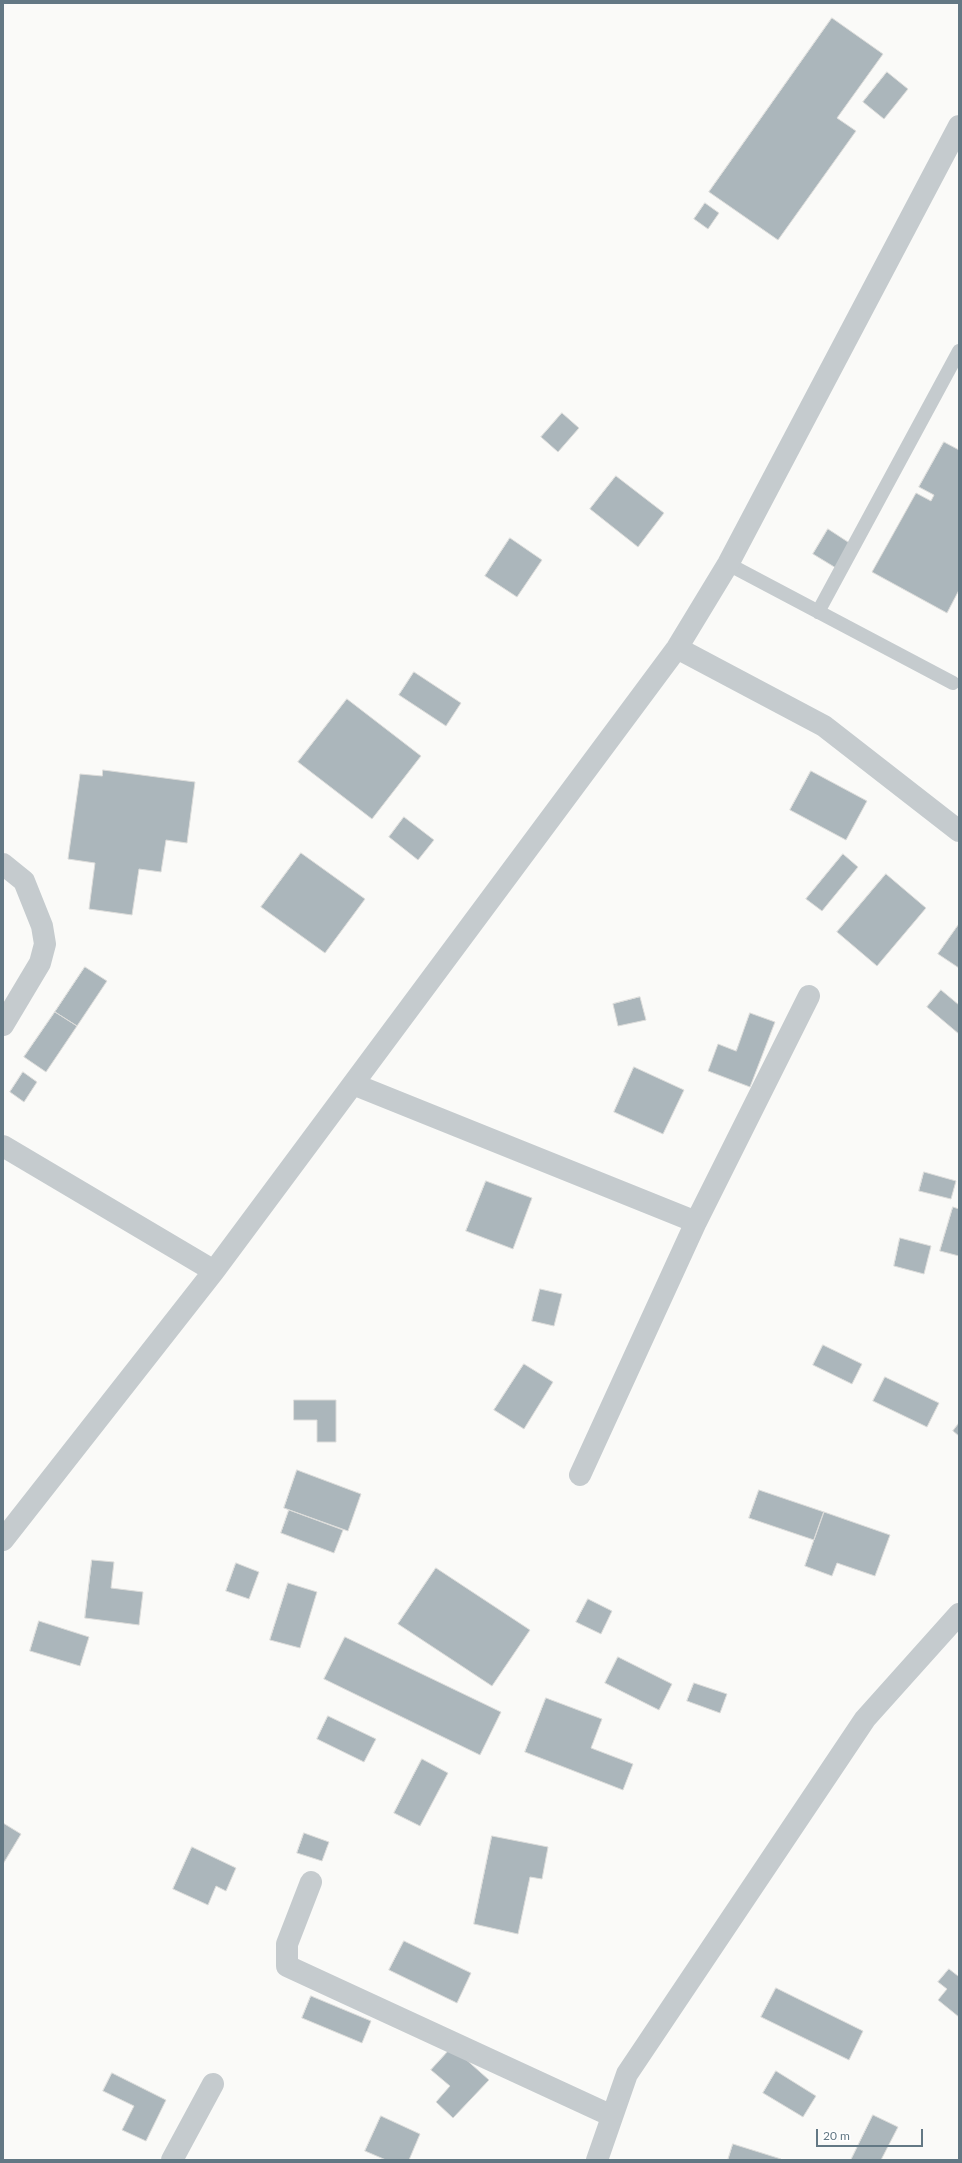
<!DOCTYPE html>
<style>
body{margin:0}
#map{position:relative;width:962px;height:2163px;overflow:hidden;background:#fafaf8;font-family:Lato,sans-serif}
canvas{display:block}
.frame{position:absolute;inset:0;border:4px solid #637884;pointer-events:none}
.scale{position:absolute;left:816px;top:2129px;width:107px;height:18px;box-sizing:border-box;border:2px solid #637884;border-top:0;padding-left:5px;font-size:12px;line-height:14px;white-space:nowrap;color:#637884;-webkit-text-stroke:3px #fff;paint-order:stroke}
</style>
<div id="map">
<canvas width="962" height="2163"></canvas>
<div class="frame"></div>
<div class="scale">20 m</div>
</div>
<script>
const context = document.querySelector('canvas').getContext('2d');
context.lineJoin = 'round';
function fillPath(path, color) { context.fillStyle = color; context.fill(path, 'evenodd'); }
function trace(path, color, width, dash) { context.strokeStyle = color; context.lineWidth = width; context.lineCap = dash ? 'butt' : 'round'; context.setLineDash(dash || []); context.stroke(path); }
const building = new Path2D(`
 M832,18L883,54L837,118L856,131L778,240L709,192Z
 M887,72L908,89L884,119L863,102Z
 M705,203L719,213L708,229L694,219Z
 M562,413L579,428L558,452L541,437Z
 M944,442L959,450V590L947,613L872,572L916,493L931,501L934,495L919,487Z
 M616,476L664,513L638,547L590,509Z
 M828,529L851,544L836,568L813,554Z
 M510,538L542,560L517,597L485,576Z
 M414,672L461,703L446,726L399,695Z
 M347,699L421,756L372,819L298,762Z
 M103,770L195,782L187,843L166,840L161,872L139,869L132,915L89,909L95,863L68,859L80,774L102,776Z
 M811,771L867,801L846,840L790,810Z
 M404,817L434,840L418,860L389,837Z
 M301,853L365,899L325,953L261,907Z
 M843,854L858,867L822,911L806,899Z
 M886,874L926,908L877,966L837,932Z
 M959,924V968L938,954Z
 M85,967L107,981L77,1026L55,1012Z
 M941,990L959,1005V1034L927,1007Z
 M640,997L646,1020L618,1026L613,1004Z
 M55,1012L77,1026L46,1072L24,1057Z
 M750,1013L775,1022L750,1087L708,1071L718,1044L736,1051Z
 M634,1067L684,1090L663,1134L614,1112Z
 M23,1072L37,1082L24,1102L10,1092Z
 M924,1172L956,1181L951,1199L919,1191Z
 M486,1181L532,1198L513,1249L466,1231Z
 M953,1207L959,1209V1256L940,1251Z
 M900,1238L931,1246L924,1274L894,1266Z
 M540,1289L562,1294L554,1326L532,1321Z
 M823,1345L862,1364L852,1384L813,1365Z
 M524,1364L553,1382L524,1429L494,1410Z
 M885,1377L939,1403L927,1427L873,1401Z
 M294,1400H336V1442H317V1420H294Z
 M959,1423V1436L953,1431Z
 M297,1470L361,1494L348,1531L284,1508Z
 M759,1490L824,1512L814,1540L749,1518Z
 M289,1510L343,1530L334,1553L281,1533Z
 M824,1512L890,1535L875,1576L837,1563L832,1576L805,1566Z
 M92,1560L114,1562L111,1588L143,1592L139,1625L85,1618Z
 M236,1563L259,1572L249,1599L226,1591Z
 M436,1568L530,1630L492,1686L398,1624Z
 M288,1583L317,1592L300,1648L270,1640Z
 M588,1599L612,1611L601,1634L576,1622Z
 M39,1621L89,1637L80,1666L30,1651Z
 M345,1637L501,1712L480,1755L324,1679Z
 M618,1657L672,1684L659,1710L605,1683Z
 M694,1683L727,1694L720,1713L687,1701Z
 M546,1698L602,1719L591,1748L633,1764L623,1790L525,1752Z
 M328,1716L376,1739L364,1762L317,1739Z
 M422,1759L448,1773L420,1826L394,1813Z
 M3,1823L21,1834L3,1864Z
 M304,1833L329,1842L322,1861L297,1853Z
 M492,1836L548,1847L542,1879L530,1877L518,1934L474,1924Z
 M192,1847L236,1868L226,1891L216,1886L208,1905L173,1889Z
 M404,1941L471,1973L457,2003L389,1970Z
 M949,1969L958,1976L959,1974V2017L938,2000L947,1989L938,1982Z
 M776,1988L863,2031L849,2060L761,2017Z
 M311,1996L371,2021L362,2043L302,2018Z
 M452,2047L489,2080L453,2118L436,2102L450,2086L431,2070Z
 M776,2071L816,2096L803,2117L763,2093Z
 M112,2073L166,2100L146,2141L122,2130L134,2106L103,2091Z
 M873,2115L898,2127L881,2160H851Z
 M381,2116L420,2134L409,2160H386L365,2151Z
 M733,2144L781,2159V2160H728Z`);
fillPath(building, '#abb6bb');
trace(building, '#dcdcda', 1);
trace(new Path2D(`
 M728,564L953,683
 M818,612L959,351`), '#c5cbce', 14);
trace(new Path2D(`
 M677,648L824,726L959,831
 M3,864L24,881L42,926L45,944L40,963L3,1025
 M353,1084L696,1222
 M3,1146L214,1271
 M580,1475L696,1222L809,996
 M3,1540L214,1271L677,648L728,564L959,126
 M311,1882L287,1944V1966L612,2116
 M172,2160L213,2084
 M597,2160L627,2074L865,1719L959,1614`), '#c5cbce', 22);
</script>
